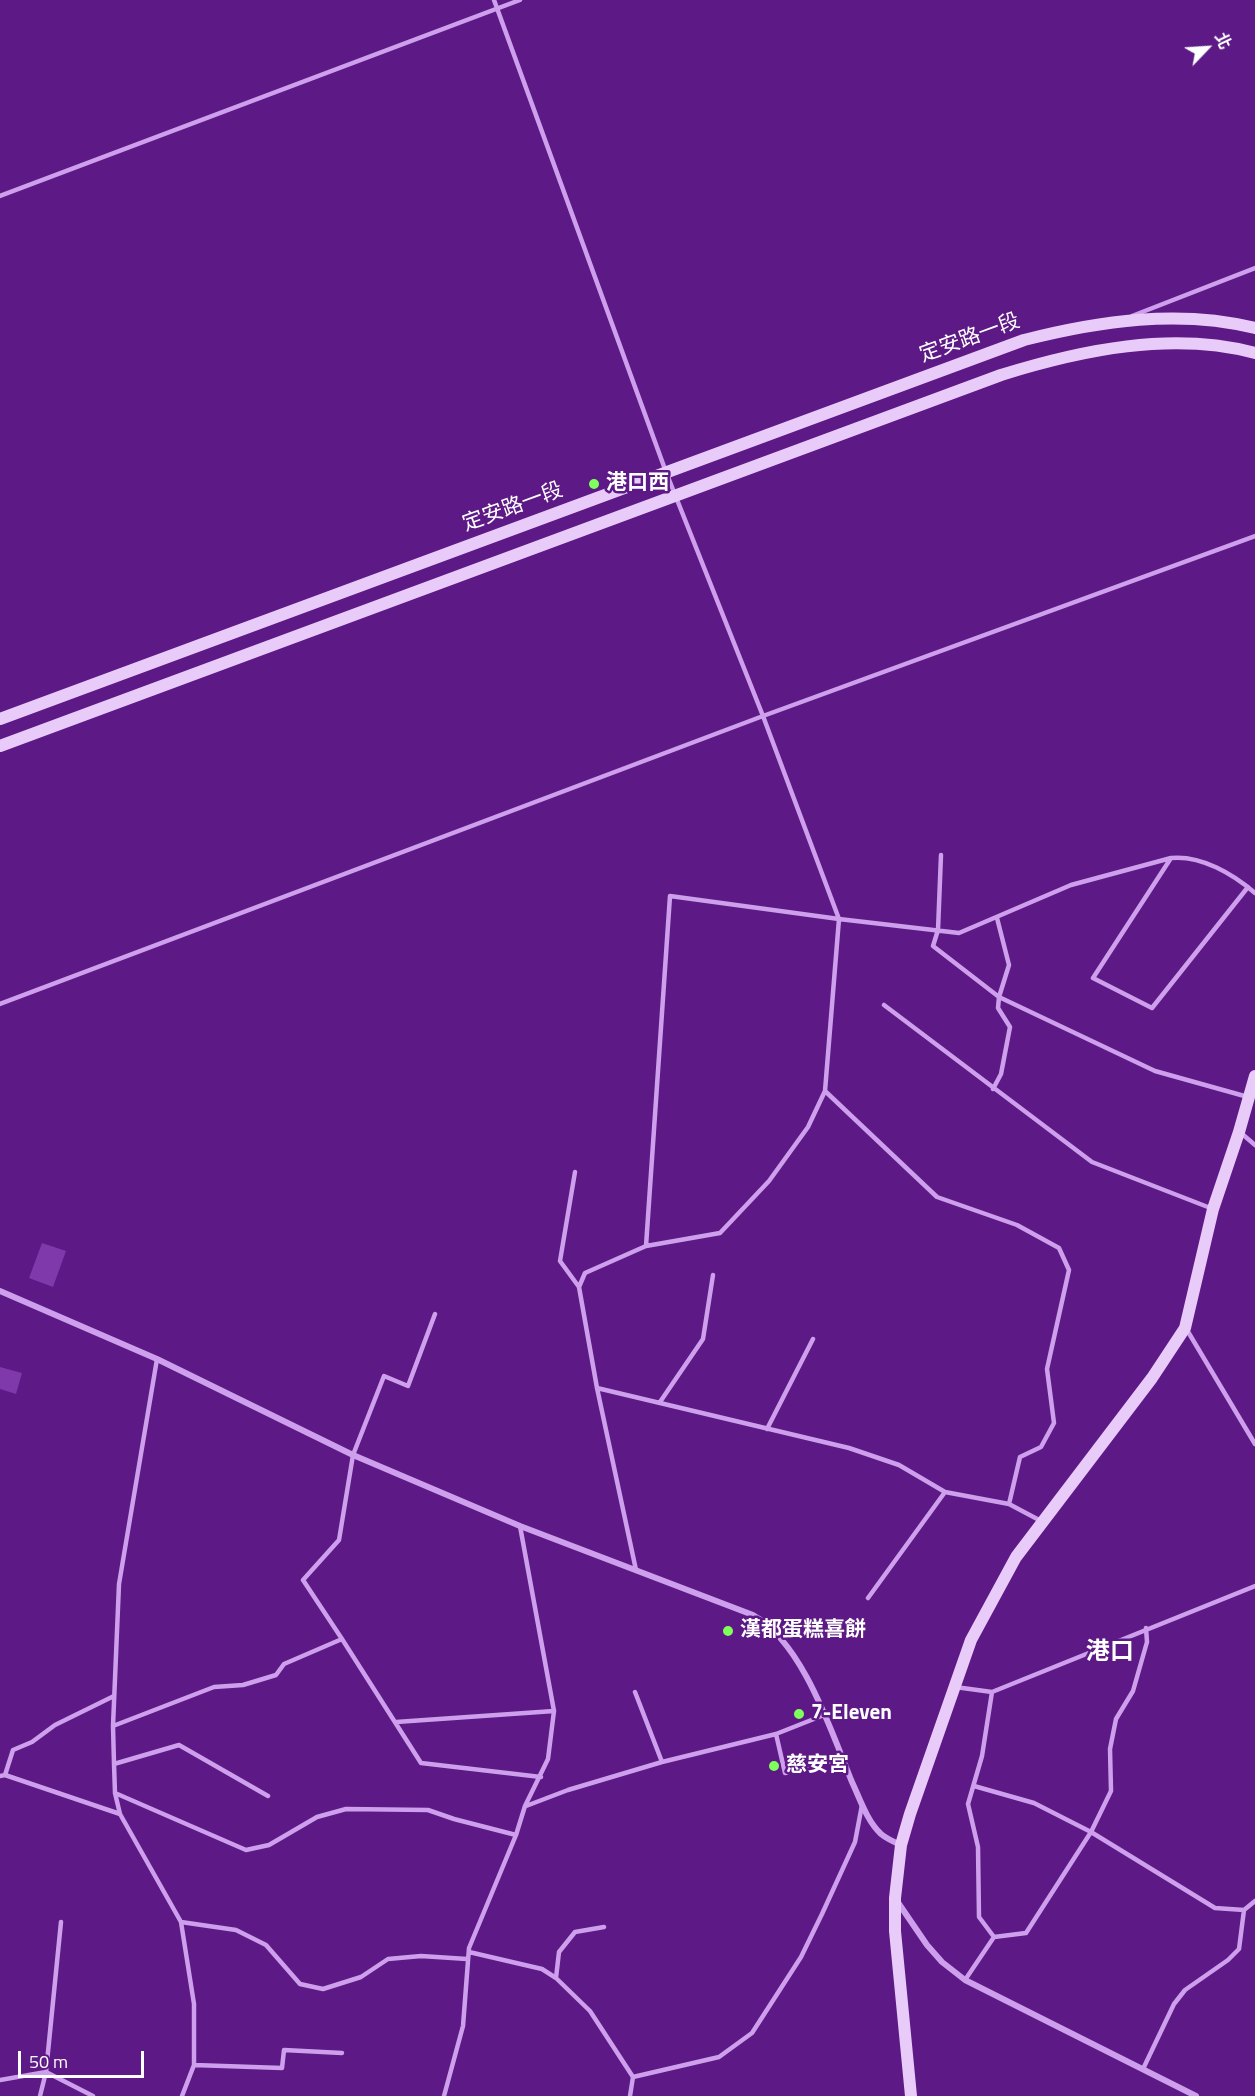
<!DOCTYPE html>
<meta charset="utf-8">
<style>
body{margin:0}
#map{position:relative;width:1255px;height:2096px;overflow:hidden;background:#5d1985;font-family:"Titillium Web","Noto Sans TC",sans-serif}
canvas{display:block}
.north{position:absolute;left:1177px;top:18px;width:60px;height:60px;-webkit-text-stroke:4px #5d1985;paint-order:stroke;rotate:65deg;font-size:16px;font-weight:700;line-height:24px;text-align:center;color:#fff}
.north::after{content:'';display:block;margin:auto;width:21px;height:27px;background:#fff;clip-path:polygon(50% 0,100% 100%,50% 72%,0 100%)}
.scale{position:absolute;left:18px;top:2051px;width:126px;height:27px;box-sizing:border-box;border:3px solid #fff;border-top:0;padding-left:8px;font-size:18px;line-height:21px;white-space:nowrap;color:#fff;-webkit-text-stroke:4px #5d1985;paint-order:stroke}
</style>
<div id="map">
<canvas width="1255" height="2096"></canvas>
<div class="north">北</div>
<div class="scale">50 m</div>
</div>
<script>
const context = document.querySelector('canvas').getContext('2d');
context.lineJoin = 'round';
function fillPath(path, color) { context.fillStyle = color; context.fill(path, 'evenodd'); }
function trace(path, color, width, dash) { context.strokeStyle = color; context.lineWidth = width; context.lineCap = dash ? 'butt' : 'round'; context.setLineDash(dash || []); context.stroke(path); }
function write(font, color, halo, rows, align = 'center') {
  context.font = font + ' "Titillium Web","Noto Sans TC",sans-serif'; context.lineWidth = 5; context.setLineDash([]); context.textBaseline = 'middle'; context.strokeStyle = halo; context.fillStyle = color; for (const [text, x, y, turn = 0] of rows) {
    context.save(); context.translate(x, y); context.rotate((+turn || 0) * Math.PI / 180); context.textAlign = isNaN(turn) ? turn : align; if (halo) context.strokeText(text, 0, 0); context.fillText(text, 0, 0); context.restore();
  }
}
fillPath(new Path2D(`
 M42,1243L66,1251L53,1287L29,1278Z
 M0,1367L22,1373L16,1394L0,1389Z`), '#7f39aa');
trace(new Path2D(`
 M494,0L666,472L763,716L839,919L825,1091L808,1127L769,1181L720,1233L646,1246L585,1273L579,1287L597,1388L636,1570
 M0,196L520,0
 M1132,316L1255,268
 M941,855L938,930L933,946L999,997L1155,1071L1248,1097
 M1171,858L1093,978L1152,1008L1248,887
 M0,1004L763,716L1255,536
 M884,1005L1092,1162L1213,1209
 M993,1089L1001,1074L1010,1027L998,1008L999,997L1009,965L997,918
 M825,1091L937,1197L1017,1225L1059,1248L1069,1270L1047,1369L1054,1423L1041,1447L1020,1457L1009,1504
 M1241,1133L1255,1145
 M575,1172L560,1261L579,1287
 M646,1246L670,896L839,919L959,933L1071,885L1171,858C1201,855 1233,874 1255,893
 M435,1314L408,1386L384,1376L353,1455L339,1540L303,1580L342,1639L421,1763L541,1777
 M1187,1330L1255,1444
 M157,1359L119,1584L113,1726L114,1764L115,1793L120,1814L181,1922L194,2004V2065L182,2096
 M597,1388L849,1448L899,1465L945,1492L1009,1504L1041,1521
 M660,1402L703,1339L713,1275
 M767,1429L813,1339
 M868,1598L945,1492
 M955,1687L992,1692L1255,1586
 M635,1692L662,1762
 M992,1692L982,1756L968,1804L978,1847L979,1917L994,1937
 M396,1722L554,1711
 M113,1726L214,1687L243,1685L276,1675L284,1664L342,1639
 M776,1734L785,1773L843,1759
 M114,1764L179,1745L268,1796
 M5,1775L13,1750L32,1742L55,1725L114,1696
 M0,1776L5,1775L120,1814
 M974,1786L1034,1803L1091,1832L1215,1908L1244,1910
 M115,1793L246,1850L269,1845L317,1817L346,1809L428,1810L454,1819L516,1835
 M526,1806L568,1790L662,1762L776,1734L824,1715
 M181,1922L236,1930L266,1945L300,1984L323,1989L361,1977L388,1959L421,1956L467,1959
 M604,1927L575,1932L559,1952L556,1978L590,2011L633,2077L630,2096
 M469,1952L542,1969L556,1978
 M965,1980L994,1937L1026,1933L1091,1832L1111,1791L1110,1749L1116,1719L1133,1691L1147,1642L1146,1628
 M194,2065L282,2068L284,2050L342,2053
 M1143,2069L1174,2004L1185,1990L1228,1960L1239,1949L1244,1910L1255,1901
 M633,2077L719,2057L752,2033L801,1957L822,1914L855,1842L862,1805
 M0,2080L46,2072L93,2096
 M40,2096L46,2072L61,1922
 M444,2096L463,2026L469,1948L516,1835L525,1806L548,1759L554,1711L520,1526`), '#ce9fec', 4.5);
trace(new Path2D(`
 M0,1291L157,1359L353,1455L520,1526L753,1615C803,1643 831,1731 852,1782C860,1799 867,1821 881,1834C887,1839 894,1842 901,1845V1847
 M897,1901L927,1945L942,1962L965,1980L1196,2096`), '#ce9fec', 6);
trace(new Path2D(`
 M0,719L1024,340C1099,321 1179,309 1255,328
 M0,746L1001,375C1081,350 1172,331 1255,353
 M911,2096L895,1931V1898L901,1845L910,1814L971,1640L1016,1557L1152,1378L1185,1328L1213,1209L1239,1132L1255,1076`), '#e8cbf9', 12);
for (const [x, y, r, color] of [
 [594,484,6,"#7fff5a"],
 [728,1631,6,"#7fff5a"],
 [799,1714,6,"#7fff5a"],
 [774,1766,6,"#7fff5a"]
]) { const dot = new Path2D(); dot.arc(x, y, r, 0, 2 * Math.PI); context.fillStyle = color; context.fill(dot); trace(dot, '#5d1985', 2); }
write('21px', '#fff', '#5d1985', [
 ["定安路一段",970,339,-20],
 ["定安路一段",513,508,-20]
]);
write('bold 21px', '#fff', '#5d1985', [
 ["港口西",606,484],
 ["漢都蛋糕喜餅",740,1631],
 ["7-Eleven",811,1714],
 ["慈安宮",786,1766]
], 'left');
write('bold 24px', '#fff', '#5d1985', [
 ["港口",1110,1653]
]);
</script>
